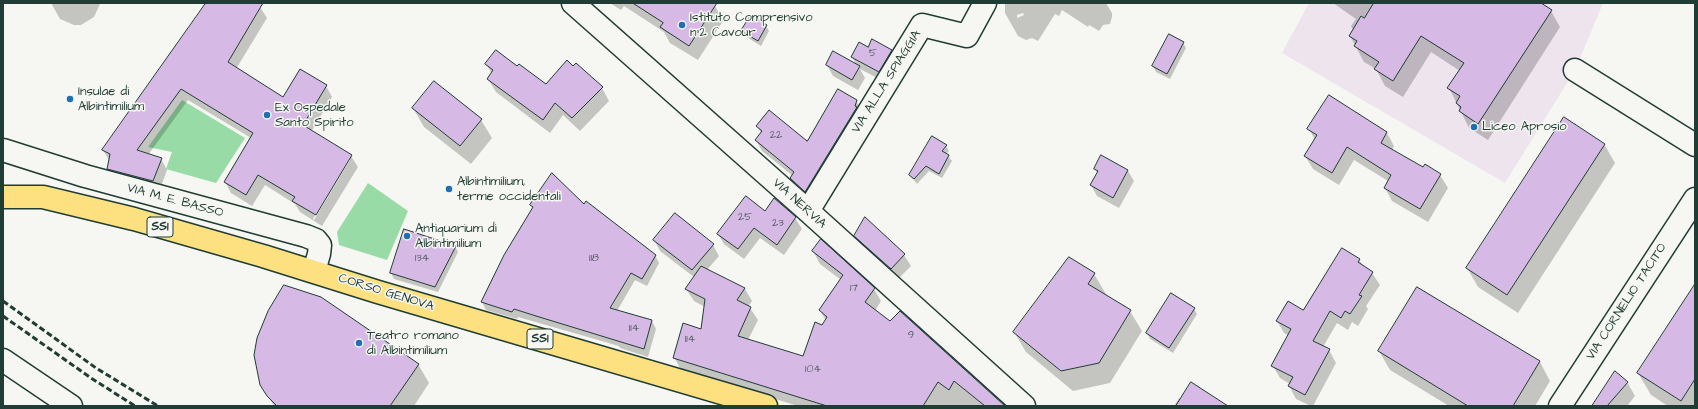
<!DOCTYPE html>
<meta charset="utf-8">
<style>
body{margin:0}
#map{position:relative;width:1698px;height:409px;overflow:hidden;background:#f6f6f2;font-family:"Architects Daughter",sans-serif}
canvas{display:block}
.frame{position:absolute;inset:0;border:4px solid #1f3d34;pointer-events:none}
</style>
<div id="map">
<canvas width="1698" height="409"></canvas>
<div class="frame"></div>
</div>
<script>
const context = document.querySelector('canvas').getContext('2d');
context.lineJoin = 'round';
function fillPath(path, color) { context.fillStyle = color; context.fill(path, 'evenodd'); }
function trace(path, color, width, dash) { context.strokeStyle = color; context.lineWidth = width; context.lineCap = dash ? 'butt' : 'round'; context.setLineDash(dash || []); context.stroke(path); }
function write(font, color, halo, rows, align = 'center') {
  context.font = font + ' "Architects Daughter",sans-serif'; context.lineWidth = 3; context.setLineDash([]); context.textBaseline = 'middle'; context.strokeStyle = halo; context.fillStyle = color; for (const [text, x, y, turn = 0] of rows) {
    context.save(); context.translate(x, y); context.rotate((+turn || 0) * Math.PI / 180); context.textAlign = isNaN(turn) ? turn : align; if (halo) context.strokeText(text, 0, 0); context.fillText(text, 0, 0); context.restore();
  }
}
fillPath(new Path2D(`
 M1309,3H1603L1575,70L1505,183L1282,53Z`), '#ede4ee');
fillPath(new Path2D(`
 M182,100L245,138L216,183L166,169L172,152L148,147Z
 M368,183L408,211L387,260L339,245L337,232Z`), '#98dba6');
fillPath(new Path2D(`
 M51,3H99L100,4L94,17L81,25H74L60,19Z
 M207,3H254L260,7L267,18L236,69L284,98L326,86L332,97L311,132L351,156L358,167L322,226L300,212L295,204L265,185L252,206L231,193L225,182L251,138L188,100L148,155L161,159L167,170L159,192L114,180L108,169L109,160L103,150ZM348,160H350L314,220L313,219Z
 M610,3H710L715,6L723,21L698,60L670,43L664,32L624,6L621,10Z
 M1005,3H1106L1112,13V17L1110,24L1103,25L1099,31L1089,25L1088,27L1062,10L1059,16L1055,14L1038,41L1032,38L1026,40L1018,36L1005,13ZM1023,13L1024,15L1017,18V15Z
 M1333,3H1539L1551,11L1560,27L1488,140L1469,128L1449,88L1460,71L1431,52L1403,97L1385,86L1376,69L1364,62L1350,36L1353,30L1351,26L1356,19Z
 M766,26L769,31L761,46L745,36L742,31Z
 M1183,43L1186,48L1170,79L1156,72L1153,66Z
 M891,51L898,61L885,82L860,69L865,78L858,90L833,76L827,65L857,66L852,57Z
 M486,64L546,86L602,88L609,101L580,131L563,115L550,133L496,92L488,79L492,74Z
 M1329,96L1387,133L1394,146L1392,150L1423,168L1440,175L1448,188L1428,222L1392,201L1385,188L1388,181L1354,160L1339,185L1313,169L1305,156L1315,140L1309,129Z
 M856,101L862,111L812,202L797,189L791,178L793,176L762,151L756,140L761,133L757,126L807,142Z
 M413,108L481,120L492,138L471,164L424,127Z
 M932,138L946,146L949,151L946,154L952,161L942,178L929,171L917,184L910,175Z
 M1604,144L1615,163L1518,313L1478,287L1467,268Z
 M1095,169L1128,171L1134,181L1119,208L1097,196L1091,185L1098,174Z
 M774,199L795,218L802,229L784,255L760,238L744,259L724,244L718,234L765,212Z
 M531,205L655,255L659,263L647,286L635,280L617,311L652,321L656,329L648,357L620,348L619,346L518,317L517,319L486,310L482,302L505,256L533,209Z
 M675,214L713,245L719,256L707,270L745,289L752,301L748,307L750,308L758,320L748,340L803,358L826,321L820,310L841,280L820,264L813,251L874,289L881,301L875,311L1004,406H798L681,370L674,357L702,330L705,307L694,301L686,289L694,277L660,251L654,240Z
 M866,218L904,255L911,266L898,279L861,247L855,236Z
 M455,246L458,252L438,292L394,279L391,273Z
 M1359,260L1364,267L1372,273L1380,285L1366,306L1368,309L1358,326L1352,322L1348,330L1337,323L1323,347L1329,350L1336,363L1313,406H1311L1296,399L1289,386L1290,384L1280,378L1273,366L1289,336L1284,333L1277,321L1303,311Z
 M1094,274L1106,294L1105,296L1130,311L1142,331L1110,383L1073,391L1026,352L1014,332Z
 M1695,286V406H1668L1651,395L1638,373Z
 M1417,288L1540,362L1550,381L1535,406H1449L1390,370L1379,351Z
 M1194,309L1197,314L1173,353L1150,339L1147,333Z
 M418,364L429,383L414,406H274L261,385Z
 M1627,382L1635,396L1627,406H1594Z
 M1179,398L1181,400L1227,406H1174Z`), '#0003');
const building = new Path2D(`
 M206,3H263L228,62L283,97L300,69L327,85L303,125L352,155L316,215L292,201L295,197L258,175L246,195L224,182L253,133L181,89L137,150L162,158L153,181L107,169L110,154L102,150Z
 M633,3H717L689,46L660,27L663,23Z
 M1374,3H1541L1552,10L1478,124L1459,111L1461,107L1456,103L1460,96L1447,88L1464,63L1421,36L1393,81L1374,69L1379,62L1354,46L1357,41L1349,36L1361,16L1364,18Z
 M751,15L767,25L758,41L741,31Z
 M1169,34L1184,42L1167,74L1152,66Z
 M872,39L892,50L879,72L851,57L859,42L868,47Z
 M496,50L517,66L519,64L546,84L567,60L573,66L576,63L603,87L572,118L555,103L543,120L487,79L493,70L485,64Z
 M833,51L860,66L852,80L826,65Z
 M434,81L482,119L460,146L412,108Z
 M838,89L857,100L855,106L857,107L805,192L790,178L794,172L755,140L762,131L756,126L769,110L807,141Z
 M1329,95L1387,132L1381,143L1423,167L1425,164L1441,174L1420,209L1384,188L1391,175L1347,147L1332,173L1304,156L1317,135L1307,129Z
 M1564,117L1605,144L1507,295L1466,268Z
 M932,136L947,145L942,151L949,155L939,174L926,166L914,179L909,175Z
 M1101,155L1128,170L1113,198L1090,185L1098,171L1094,169Z
 M552,173L584,204L586,201L656,255L642,279L631,273L610,308L652,320L644,349L536,316L514,309L512,312L481,302L504,255L533,207L530,205Z
 M746,196L765,211L774,198L796,217L777,245L754,228L738,249L717,234Z
 M675,213L714,244L692,270L653,240Z
 M865,217L905,254L891,269L854,236Z
 M404,229L456,246L435,287L390,273Z
 M821,239L875,288L865,302L890,321L900,311L1005,406H985L954,381L949,390L938,382L923,406H827L673,358L683,323L701,329L705,299L685,289L701,266L745,288L737,300L751,307L738,336L803,356L815,322L822,325L827,317L819,310L843,275L812,251Z
 M1342,248L1360,259L1358,262L1373,272L1359,295L1362,296L1350,314L1345,311L1341,318L1330,311L1313,341L1330,349L1305,395L1288,386L1293,377L1271,366L1291,329L1276,321L1288,301L1303,310Z
 M1069,257L1095,273L1088,284L1131,310L1099,363L1061,371L1013,332Z
 M1695,284V379L1681,401L1637,373Z
 M284,285L321,297L419,364L390,406H277L267,396L260,385L254,355L257,338L268,311Z
 M1417,287L1540,361L1513,406H1468L1378,351Z
 M1171,293L1195,308L1169,348L1146,333Z
 M1615,371L1628,382L1607,406H1592Z
 M1191,382L1228,406H1176Z`);
fillPath(building, '#d7b9e6');
trace(building, '#1f3d34', 1);
const minor = new Path2D(`
 M573,3L808,211L1024,406
 M1575,70L1695,145
 M3,150L85,176L306,236L316,240L320,245L319,254L314,271
 M808,211L922,25L967,36L985,3
 M3,360L71,406
 M1560,406L1695,199`);
const major = new Path2D(`
 M3,197H43L134,219L263,256L378,292L766,406`);
trace(minor, '#1f3d34', 25);
trace(major, '#1f3d34', 25);
trace(minor, '#f6f6f2', 22);
trace(major, '#fde080', 22);
trace(new Path2D(`
 M3,301L96,368L158,406
 M3,316L91,378L135,406`), '#1f3d34', 3, [6, 3]);
for (const [x, y, r, color] of [
 [682,25,4,"#1f6fb2"],
 [70,99,4,"#1f6fb2"],
 [267,115,4,"#1f6fb2"],
 [1474,127,4,"#1f6fb2"],
 [449,189,4,"#1f6fb2"],
 [407,236,4,"#1f6fb2"],
 [359,343,4,"#1f6fb2"]
]) { const dot = new Path2D(); dot.arc(x, y, r, 0, 2 * Math.PI); context.fillStyle = color; context.fill(dot); trace(dot, '#f6f6f2', 1.5); }
write('11px', '#4d5c60', null, [
 ["5",873,54],
 ["22",776,136],
 ["25",745,218],
 ["23",778,224],
 ["134",422,259],
 ["118",594,259],
 ["17",854,289],
 ["114",634,329],
 ["9",911,336],
 ["114",690,340],
 ["104",813,370]
]);
for (const [x, y, w] of [
 [160,227,26],
 [540,339,26]
]) { const box = new Path2D(); box.roundRect(x - w / 2, y - 10, w, 20, 3); context.fillStyle = '#f6f6f2'; context.fill(box); trace(box, '#1f3d34', 1); }
write('bold 12px', '#1f3d34', null, [
 ["SS1",160,227],
 ["SS1",540,339]
]);
write('13px', '#1f3d34', '#f6f6f2', [
 ["Istituto Comprensivo",690,18],
 ["n°2 Cavour",690,33],
 ["Insulae di",78,92],
 ["Albintimilium",78,107],
 ["Ex Ospedale",275,108],
 ["Santo Spirito",275,123],
 ["Liceo Aprosio",1482,127],
 ["Albintimilium,",457,182],
 ["terme occidentali",457,197],
 ["Antiquarium di",415,229],
 ["Albintimilium",415,244],
 ["Teatro romano",367,336],
 ["di Albintimilium",367,351]
], 'left');
write('13px', '#1f3d34', '#f6f6f2', [
 ["VIA ALLA SPIAGGIA",887,82,-58],
 ["VIA M. E. BASSO",175,201,15],
 ["VIA NERVIA",799,204,42],
 ["CORSO GENOVA",386,293,17],
 ["VIA CORNELIO TACITO",1627,302,-57]
]);
</script>
